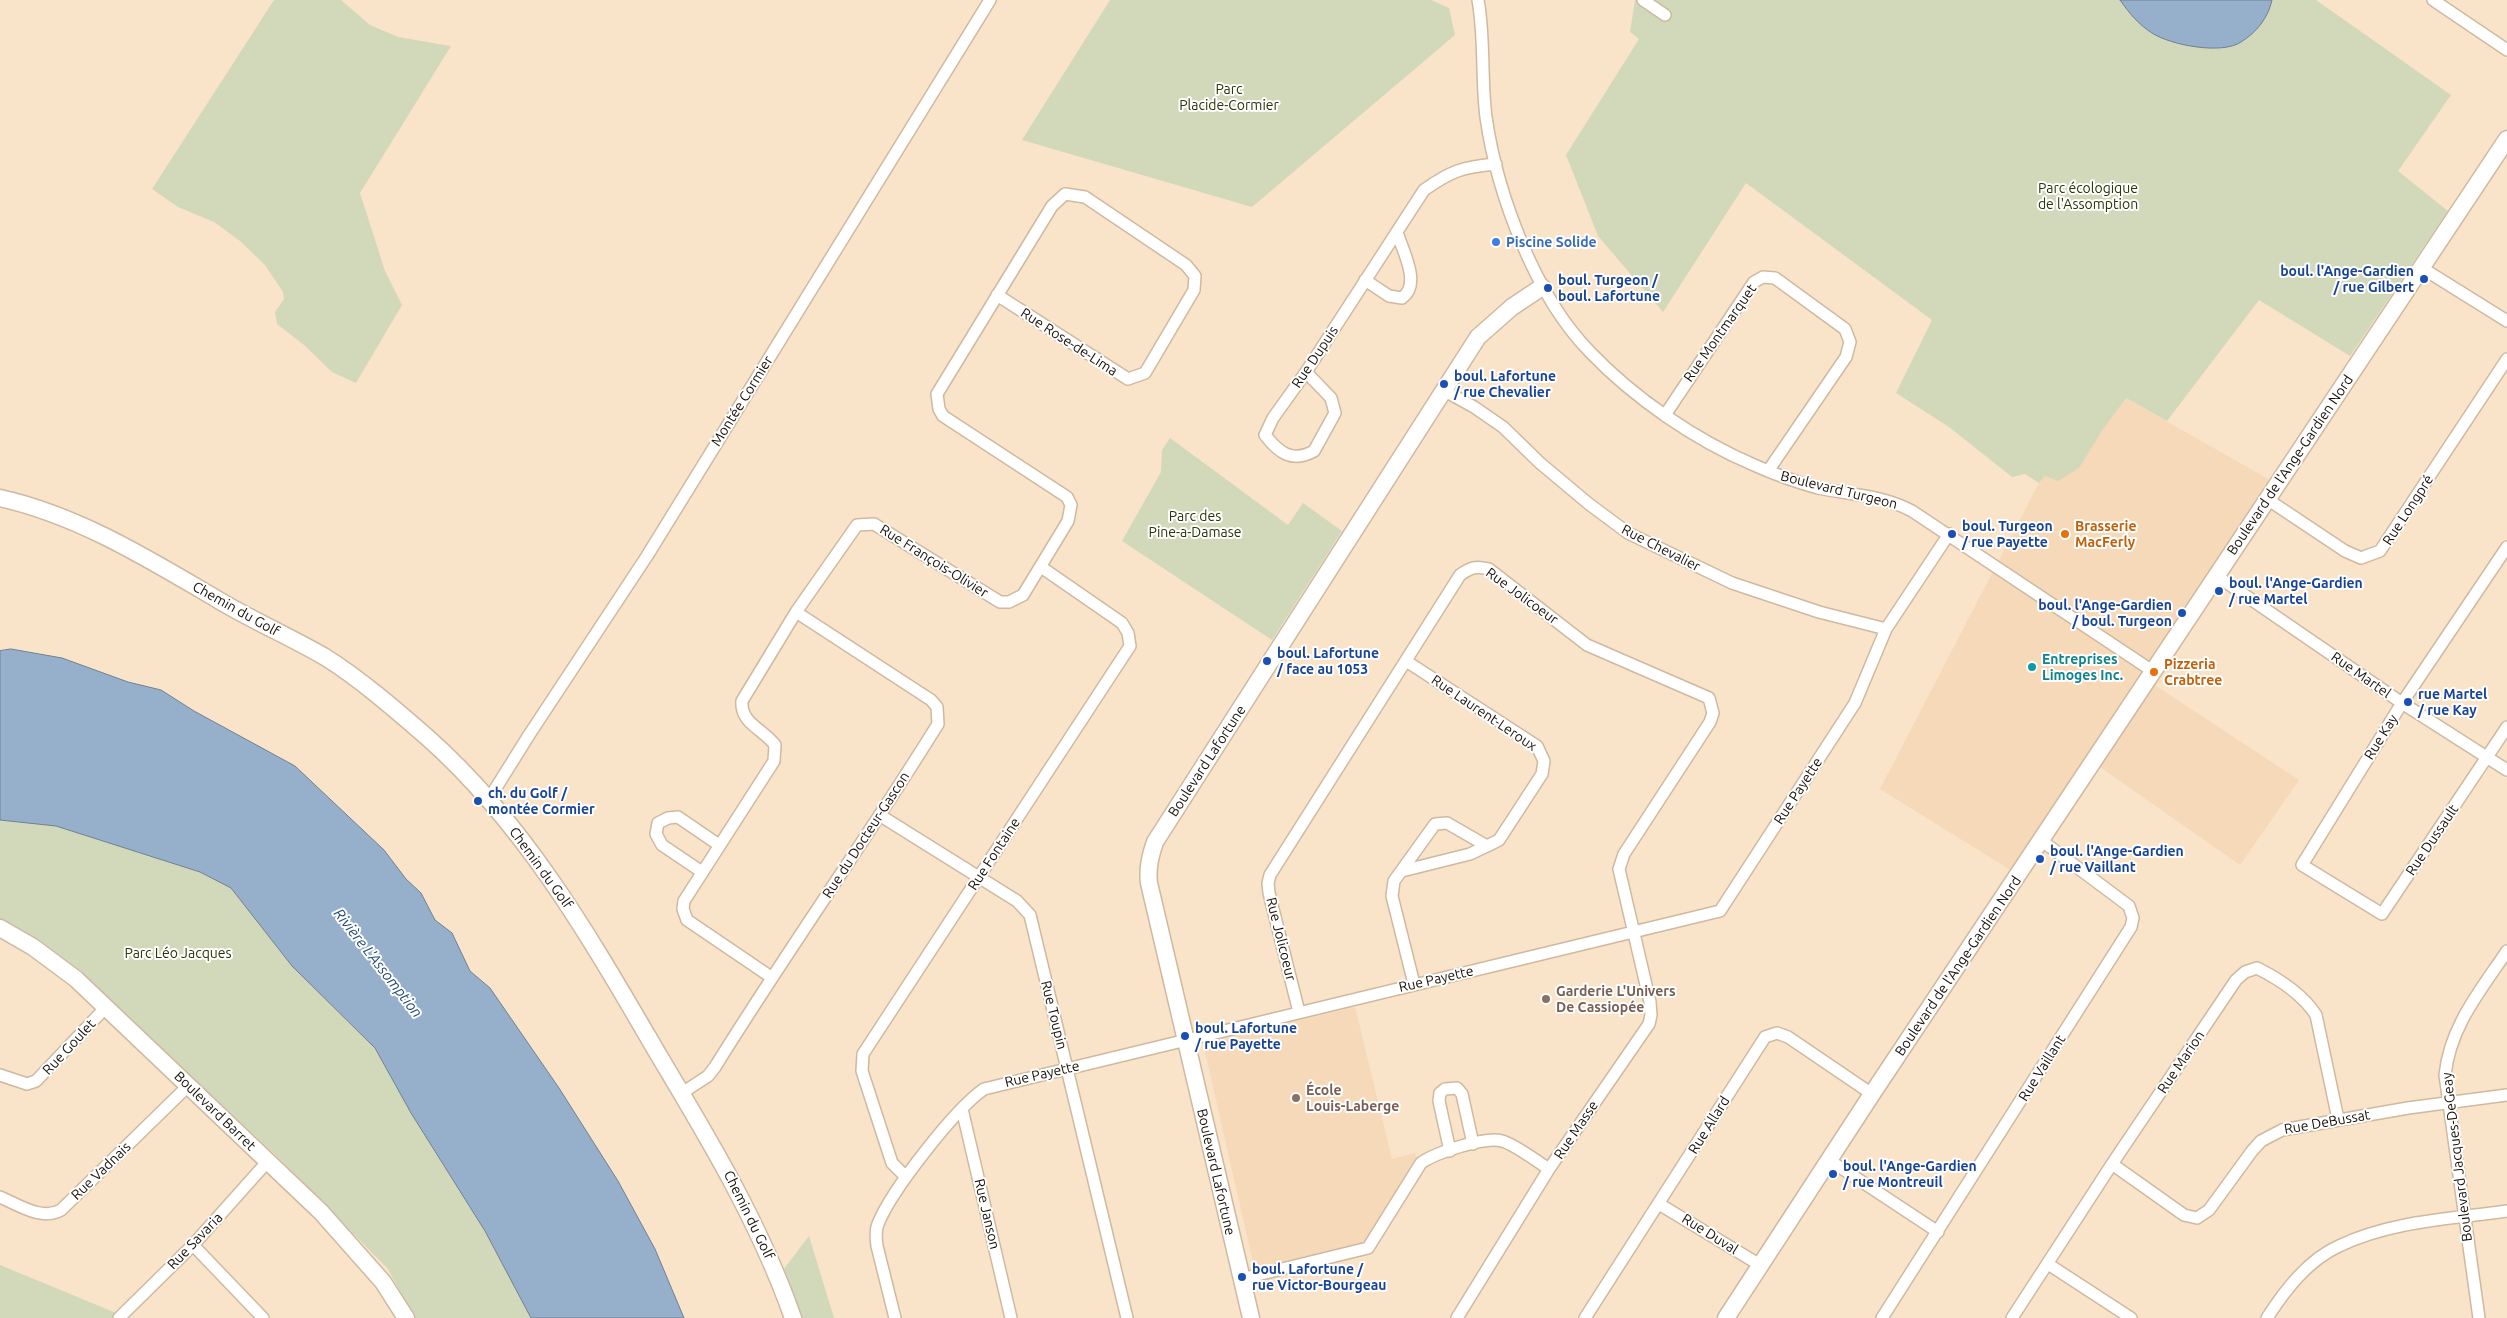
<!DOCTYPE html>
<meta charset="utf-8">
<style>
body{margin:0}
canvas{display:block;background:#f9e3c9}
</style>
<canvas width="2507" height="1318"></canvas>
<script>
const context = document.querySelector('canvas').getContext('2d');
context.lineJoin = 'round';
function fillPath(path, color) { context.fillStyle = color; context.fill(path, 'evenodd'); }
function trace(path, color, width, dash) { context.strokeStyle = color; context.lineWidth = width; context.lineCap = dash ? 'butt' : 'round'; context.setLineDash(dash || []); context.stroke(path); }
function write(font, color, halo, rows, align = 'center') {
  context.font = font + ' Ubuntu,sans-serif'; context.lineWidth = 4; context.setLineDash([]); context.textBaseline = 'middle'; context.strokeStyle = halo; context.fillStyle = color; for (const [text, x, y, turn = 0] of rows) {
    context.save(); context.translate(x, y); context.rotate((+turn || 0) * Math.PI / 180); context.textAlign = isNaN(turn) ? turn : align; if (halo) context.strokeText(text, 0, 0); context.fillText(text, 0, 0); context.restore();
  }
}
fillPath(new Path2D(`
 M2115,392L2270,480L2141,676L2299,780L2240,865L2087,758L2012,871L1880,789L2039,483Z
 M1355,1007L1392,1159L1415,1153L1418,1161L1375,1229L1364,1242L1352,1247L1254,1267L1203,1043Z`), '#f5d9b9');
fillPath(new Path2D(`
 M274,0H341L370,25L398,37L451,46L360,193L385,271L402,305L356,383L332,372L304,345L277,324L275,312L284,299L283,292L265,265L240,241L214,222L178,207L152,189Z
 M1110,0H1431L1449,8L1455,35L1252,207L1022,140Z
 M1635,0H2316L2451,95L2398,171L2448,211L2350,356L2259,300L2167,421L2126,398L2103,429L2079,468L2058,481L2045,476L2039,483L2025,474L2012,477L1949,427L1896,393L1932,320L1746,183L1663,312L1598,236L1566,155L1639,39L1630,32Z
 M1170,438L1288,525L1303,503L1342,531L1272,640L1122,541L1161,472L1162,450Z
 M0,820L56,826L200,872L231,888L292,966L375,1048L411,1113L485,1231L531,1318H414L388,1269L279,1158L111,1003L0,931Z
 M809,1236L834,1318H802L784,1269Z
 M0,1265L121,1315L119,1318H0Z`), '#d1d9ba');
const water = new Path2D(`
 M2120,0H2272C2268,18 2257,32 2241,42C2222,55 2170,45 2152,33C2138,24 2130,14 2120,0Z
 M11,649L62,658L128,682L161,690L194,711L295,766L384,850L406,879L421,893L435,920L452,933L470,971L490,988L559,1088L618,1181L655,1249L684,1318H531L485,1231L411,1113L375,1048L292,966L231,888L200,872L56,826L0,820V651Z`);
fillPath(water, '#96b0cc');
trace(water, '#708091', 1);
const street = new Path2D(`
 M1478,0C1485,38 1481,78 1486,117C1497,194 1535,296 1590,352C1634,398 1695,440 1754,465C1774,474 1796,482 1818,488C1851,495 1882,495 1912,511L2154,672
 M1643,0L1665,15
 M2433,0L2507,50
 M2422,268L2507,321
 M1365,280L1389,296L1402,298C1422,284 1402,250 1397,232
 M1306,372L1331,398L1335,413L1314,451C1292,463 1279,453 1265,435L1273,418L1306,372L1424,190C1451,171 1462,167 1496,164
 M1445,391L1474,407L1503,427L1540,463L1589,504L1628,533L1732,583L1819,612L1886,629
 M1665,415L1754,282L1763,277L1775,278L1845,329L1850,342L1846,357L1768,471
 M2267,499L2345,551L2361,558L2380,551L2507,359
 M2507,547L2402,703L2302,865L2382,914L2507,727
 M2217,576L2402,703L2507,770
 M1406,661L1537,746L1544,761L1542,774L1499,840L1487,846L1447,823L1435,824L1394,881L1392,896L1414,984
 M489,799L529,735L647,556L990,0
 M881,816L1017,901L1030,915L1127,1318
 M1402,871L1470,854L1487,846
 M702,872L662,845L656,834L658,823L668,818L678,817L719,845
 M771,977L687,920L683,909L684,901L774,761L775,745C763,729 740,723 742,701L796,612L857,525L874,524L1000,602H1009L1023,595L1068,521L1071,505L1067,497L943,416L939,409L937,394L1052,206L1065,194L1085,197L1186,265L1195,276L1194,290L1145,373L1128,379L997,295
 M1299,1012L1269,893L1268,883L1270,875L1460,575C1471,567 1476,566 1489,569L1587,645L1709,698L1713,713L1710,722L1624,854L1619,869L1650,1002L1651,1015L1649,1024L1549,1169L1457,1318
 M0,1075L27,1084L36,1081L107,1006
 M682,1093L708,1076L715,1067C787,951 866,840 938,724L937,707L931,700L796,612
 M962,1109L1011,1318
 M1450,1151L1439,1101L1440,1093L1445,1089L1457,1088L1462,1094L1473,1144
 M1829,1160L1938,1232
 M2112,1164L2184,1215L2197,1218L2209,1210L2252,1151L2261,1141L2282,1130L2408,1108L2507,1095
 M906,1177L892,1163L862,1071L863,1054L1130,646L1128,633L1122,623L1041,567
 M0,1197C19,1205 42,1221 61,1210L188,1086
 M1659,1204L1760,1265
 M193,1245L263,1318
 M2048,1264L2131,1318
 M1241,1279L1368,1248L1421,1163C1435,1153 1485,1136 1502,1141C1516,1145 1536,1161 1549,1169
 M119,1318L193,1245L268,1161
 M895,1318L877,1246C876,1239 875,1231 878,1224C891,1191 955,1109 984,1089L1720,911L1855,703L1886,629L1949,534
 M1585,1318L1765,1037L1777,1033L1788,1037L1872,1094
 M1882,1318L2131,927L2133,918L2129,906L2042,841
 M2012,1318L2112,1164L2236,980L2245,972L2257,968C2279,979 2303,995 2316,1015L2338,1119
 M2267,1318C2285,1290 2308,1260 2339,1246C2391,1221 2451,1219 2507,1211
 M2479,1318L2445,1075C2450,1026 2481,990 2507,951`);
const secondary = new Path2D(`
 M0,498C77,515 147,558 215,598C251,620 289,636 325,657C359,678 397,711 428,738C527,826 592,941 658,1054C709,1139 760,1224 793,1318
 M0,928L33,947L76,979L321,1212L383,1282L406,1318
 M1251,1318L1149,883C1147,869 1150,856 1155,842L1478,337L1512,307L1542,287
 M1726,1318L1872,1094L2507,139`);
trace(street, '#cfb9a0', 14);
trace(secondary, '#cfb9a0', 19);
trace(street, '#fff', 11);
trace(secondary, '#fff', 16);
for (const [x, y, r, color] of [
 [1496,242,5,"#3f7fe0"],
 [2424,279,5,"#1a4fb4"],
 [1548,288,5,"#1a4fb4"],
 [1444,384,5,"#1a4fb4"],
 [1952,534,5,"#1a4fb4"],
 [2065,534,5,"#e8710a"],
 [2219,591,5,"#1a4fb4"],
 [2182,613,5,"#1a4fb4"],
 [1267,661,5,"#1a4fb4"],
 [2032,667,5,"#0f9aa8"],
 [2154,672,5,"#e8710a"],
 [2408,702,5,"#1a4fb4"],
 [478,801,5,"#1a4fb4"],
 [2040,859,5,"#1a4fb4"],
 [1546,999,5,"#8d6e63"],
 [1185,1036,5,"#1a4fb4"],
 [1296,1098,5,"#8d6e63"],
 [1833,1174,5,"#1a4fb4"],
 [1242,1277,5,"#1a4fb4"]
]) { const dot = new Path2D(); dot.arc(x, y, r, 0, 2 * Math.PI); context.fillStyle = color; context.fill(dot); trace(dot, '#fff', 2); }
write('14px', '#2b3307', '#fff', [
 ["Parc",1229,89],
 ["Placide-Cormier",1229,105],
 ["Parc écologique",2088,188],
 ["de l'Assomption",2088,204],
 ["Parc des",1195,516],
 ["Pine-a-Damase",1195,532],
 ["Parc Léo Jacques",178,953]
]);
write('bold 14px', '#366cbe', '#fff', [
 ["Piscine Solide",1506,242]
], 'left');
write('bold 14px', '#164399', '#fff', [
 ["boul. l'Ange-Gardien",2414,271,"right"],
 ["/ rue Gilbert",2414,287,"right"],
 ["boul. Turgeon /",1558,280],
 ["boul. Lafortune",1558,296],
 ["boul. Lafortune",1454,376],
 ["/ rue Chevalier",1454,392],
 ["boul. Turgeon",1962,526],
 ["/ rue Payette",1962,542],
 ["boul. l'Ange-Gardien",2229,583],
 ["/ rue Martel",2229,599],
 ["boul. l'Ange-Gardien",2172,605,"right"],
 ["/ boul. Turgeon",2172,621,"right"],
 ["boul. Lafortune",1277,653],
 ["/ face au 1053",1277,669],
 ["rue Martel",2418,694],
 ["/ rue Kay",2418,710],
 ["ch. du Golf /",488,793],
 ["montée Cormier",488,809],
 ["boul. l'Ange-Gardien",2050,851],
 ["/ rue Vaillant",2050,867],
 ["boul. Lafortune",1195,1028],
 ["/ rue Payette",1195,1044],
 ["boul. l'Ange-Gardien",1843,1166],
 ["/ rue Montreuil",1843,1182],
 ["boul. Lafortune /",1252,1269],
 ["rue Victor-Bourgeau",1252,1285]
], 'left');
write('14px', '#171007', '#fff', [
 ["Rue Montmarquet",1720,333,-55],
 ["Rue Rose-de-Lima",1069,342,33],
 ["Rue Dupuis",1315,357,-56],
 ["Montée Cormier",742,401,-58],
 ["Boulevard de l'Ange-Gardien Nord",2290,465,-56],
 ["Boulevard Turgeon",1839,490,14],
 ["Rue Longpré",2408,510,-57],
 ["Rue Chevalier",1661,548,27],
 ["Rue François-Olivier",934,561,32],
 ["Rue Jolicoeur",1522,596,36],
 ["Chemin du Golf",236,609,29],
 ["Rue Martel",2361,675,35],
 ["Rue Laurent-Leroux",1484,713,34],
 ["Rue Kay",2381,737,-58],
 ["Boulevard Lafortune",1207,761,-57],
 ["Rue Payette",1798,791,-57],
 ["Rue du Docteur-Gascon",866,835,-57],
 ["Rue Dussault",2432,840,-56],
 ["Rue Fontaine",994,854,-57],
 ["Chemin du Golf",541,868,54],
 ["Rue Jolicoeur",1281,939,76],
 ["Boulevard de l'Ange-Gardien Nord",1958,966,-56],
 ["Rue Payette",1436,979,-13],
 ["Rue Toupin",1054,1015,76],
 ["Rue Goulet",69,1047,-47],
 ["Rue Marion",2181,1062,-56],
 ["Rue Vaillant",2042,1068,-58],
 ["Rue Payette",1042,1074,-13],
 ["Boulevard Barret",215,1111,44],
 ["Rue DeBussat",2327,1122,-10],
 ["Rue Allard",1709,1125,-58],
 ["Rue Masse",1576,1130,-56],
 ["Boulevard Jacques-DeGeay",2457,1157,-97],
 ["Rue Vadnais",101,1171,-44],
 ["Boulevard Lafortune",1216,1172,77],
 ["Rue Janson",987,1214,77],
 ["Chemin du Golf",749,1215,64],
 ["Rue Duval",1710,1234,32],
 ["Rue Savaria",195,1241,-46]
]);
write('bold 14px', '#c56008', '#fff', [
 ["Brasserie",2075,526],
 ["MacFerly",2075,542],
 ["Pizzeria",2164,664],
 ["Crabtree",2164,680]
], 'left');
write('bold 14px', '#0d838f', '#fff', [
 ["Entreprises",2042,659],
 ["Limoges Inc.",2042,675]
], 'left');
write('bold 14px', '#785e54', '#fff', [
 ["Garderie L'Univers",1556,991],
 ["De Cassiopée",1556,1007],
 ["École",1306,1090],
 ["Louis-Laberge",1306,1106]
], 'left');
write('italic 15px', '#244c73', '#fff', [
 ["Rivière L'Assomption",378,963,52]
]);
</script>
